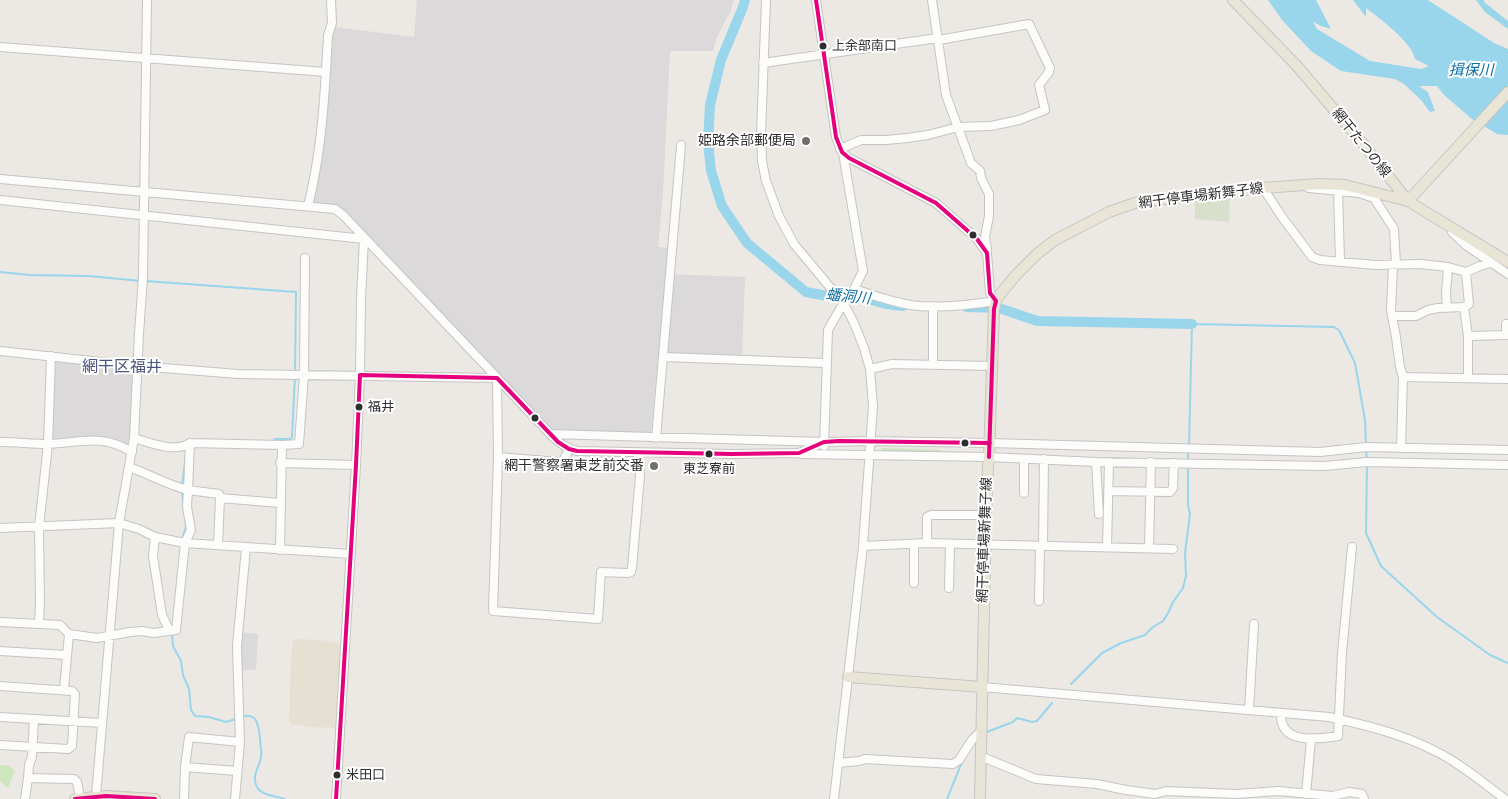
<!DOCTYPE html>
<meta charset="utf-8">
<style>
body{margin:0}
canvas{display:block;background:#ece8e4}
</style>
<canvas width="1508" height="799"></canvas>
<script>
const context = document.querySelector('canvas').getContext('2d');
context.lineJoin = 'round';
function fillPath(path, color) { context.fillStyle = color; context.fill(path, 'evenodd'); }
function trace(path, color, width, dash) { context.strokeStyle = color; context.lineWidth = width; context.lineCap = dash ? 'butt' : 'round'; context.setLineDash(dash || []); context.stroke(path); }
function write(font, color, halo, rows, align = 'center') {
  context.font = font + ' "PT Sans Narrow","Noto Sans JP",sans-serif'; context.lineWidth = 4; context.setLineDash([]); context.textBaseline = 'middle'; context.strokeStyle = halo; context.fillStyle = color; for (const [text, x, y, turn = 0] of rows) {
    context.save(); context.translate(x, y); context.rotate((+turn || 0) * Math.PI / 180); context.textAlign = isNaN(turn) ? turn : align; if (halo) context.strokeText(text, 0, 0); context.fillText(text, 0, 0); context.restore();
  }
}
fillPath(new Path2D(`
 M417,0H734L731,10L716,39L713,51H670L663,193L658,247L669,248L667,274L745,277L742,359L658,356L651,434L552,431L338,206L310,204L331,31L334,27L414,37Z
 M58,359L134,370L132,432L128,448L120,441L111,438L91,437L49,440L54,361Z
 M240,632L258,634L256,670H240Z`), '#dcd9db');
fillPath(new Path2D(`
 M293,639L321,640L343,644L337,728L310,727L292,724L289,721L291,658Z`), '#e6e0d3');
fillPath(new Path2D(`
 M881,448L941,450L940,457L881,455Z
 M4,765L9,766L15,771L8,788L0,781V766Z`), '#cee6be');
fillPath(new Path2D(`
 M1230,196L1229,222L1195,219V201Z`), '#d8e0cc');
fillPath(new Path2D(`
 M1268,0H1316L1331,29L1321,26L1313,22L1317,29L1370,61L1421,69L1429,66L1415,59C1413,43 1379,18 1366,8V17L1353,0H1428L1494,43L1508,49V135L1497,134L1472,119L1444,95L1437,86H1419L1428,92L1435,111L1430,112L1421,100L1404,84L1395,79L1341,71L1311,51L1282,20Z
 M1476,0H1484V2L1508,21V29L1485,12Z`), '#99d6ec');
trace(new Path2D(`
 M0,272L29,275L89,276L141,281
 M146,281L296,292L295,371
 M272,442L275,439H290L292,437L295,376
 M1189,446L1192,324L1334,327L1339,330L1355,363L1365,420L1366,445
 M1366,450L1367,460
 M1188,461V451
 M1367,465L1366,533L1381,566L1437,617L1490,655L1508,663
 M182,485L186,455
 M182,490L184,510
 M182,539L186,527L185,519
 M172,633L173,646L181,661L183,675L189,689L191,710L195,716L209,717L226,722L236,719
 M1071,684L1102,653L1121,643L1145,635L1153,627L1163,621L1168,613L1173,602L1183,588L1186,576L1185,553L1190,514L1188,505V466
 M241,717C258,712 258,725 260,738C260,744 262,751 261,757C259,768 251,776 257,787C262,796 277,796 285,799
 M984,733L1013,722L1017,718L1032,722L1037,721L1052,703
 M947,799L962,762`), '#99d6ec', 2);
trace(new Path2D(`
 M745,0L743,7L721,60L710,105L708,142L711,171L722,206L747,243L806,292L827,296H858L886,304L903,306
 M967,307L999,308L1037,321L1192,324`), '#99d6ec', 10);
const minor = new Path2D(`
 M766,0L761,134L762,161L766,181L779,216L794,244L844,304L854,323L864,348L870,369L873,406L863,546L834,799
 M816,0L836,137L842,152L849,158L936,203L977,239L987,253L990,293L996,301
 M932,0L946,95L971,163L980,171L981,178L989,194V216L985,237L987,249
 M0,47L326,72
 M763,63L938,38
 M840,149L861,140H886L907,138L928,135L958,127L991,126L1019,120L1045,110L1039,85L1049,72L1050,68L1029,24L939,40
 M0,179L335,209L343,215L554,438C561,445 568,448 577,451L732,454L799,453L822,443
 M1263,188L1282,217L1312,257L1320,260L1375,265L1420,264L1448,267L1466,272L1480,266L1491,263
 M1309,188L1359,193L1374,198L1394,229L1396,264
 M1338,190L1340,262
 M0,200L364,239
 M308,206C322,151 325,91 328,36L332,23L331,0
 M1452,232L1467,246L1508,274
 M1393,266L1391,310L1396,337L1400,367L1403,377L1401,448
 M854,289C873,295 891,302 911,305C937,309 970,305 996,301
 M1464,307L1468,336V378
 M1447,308L1446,293L1448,267
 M1392,316H1416L1428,310L1438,308L1464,307L1469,304L1466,272
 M1468,336L1506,335V324H1508
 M0,351L138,366L238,374L497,378
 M664,357L826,363
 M933,364V306
 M870,369L892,364L992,366
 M1403,377L1508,379
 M497,378L498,457L493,611L598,619L601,572L627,573L631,572L632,568L640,476L638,453
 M550,434L824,442L871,441L990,443L1320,452L1366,447L1508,450
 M134,438C150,443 175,453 190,443L282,445L299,444L304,375L305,258
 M656,438L681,145
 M0,442C16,442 32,444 47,444C80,443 101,433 132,452
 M824,446L828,330L840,309L854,289L863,271L843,153
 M801,454L989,457L1096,462L1324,466L1367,462L1508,465
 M498,457L560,462L563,461L569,449
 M1024,459V493
 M1096,462L1099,514
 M280,463L356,465
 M129,467C149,474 167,485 188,490L190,443
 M1108,491L1170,492L1173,488L1174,463
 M0,528L119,523L139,529L155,537L185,543L351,554
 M155,537L153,556L162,615L169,630
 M927,543V517L931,515H986
 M914,544V583
 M218,545L220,498L280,503
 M863,546L927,543L1173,549
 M1043,546L1044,459
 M1107,547L1109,462
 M1149,548L1151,462
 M280,550L282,445
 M949,588L950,544
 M1039,601L1040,546
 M0,622L60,625L69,634L97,638L130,632L142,631L153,633L176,630L185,543L191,530L187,507L188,490L219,494L220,498
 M39,624L40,602L39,527L48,444L51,356
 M0,651L67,655
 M0,686L72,691L75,694L72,746L68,749L0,745
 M982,687L1329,717C1366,725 1402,734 1435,751C1460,763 1483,783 1505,799
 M64,690L69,634
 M1249,710L1254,624
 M1281,714C1280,745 1317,739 1338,736L1342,653L1352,547
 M0,717L102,723
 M34,719L32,757L29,765L28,778L74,779L77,782L80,798
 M240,742L237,646L246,548
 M981,758H985L1036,779L1097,784L1126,790L1155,794L1166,791L1236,794L1278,791L1333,796L1349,792L1362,794L1364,799
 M838,763L859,761L865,759L953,764L959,760L972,740L981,731
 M185,767L237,771
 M1306,794L1311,740
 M96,796L119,523L134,438L139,334L143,277L147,0
 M25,799L28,778
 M184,799L185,767L189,737L240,742L235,799
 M336,799L356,465L360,375L361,298L364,239`);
const major = new Path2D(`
 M1233,0L1297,66L1364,145L1408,201L1508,262
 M1408,201L1508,92
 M848,677L982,687
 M75,799L106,796L155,799
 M980,799L986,515L988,466L989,457L994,309L997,298L1016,275L1037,254L1055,240L1109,212L1138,202L1263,188L1319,184L1345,185L1408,201`);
trace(minor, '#c5c4c5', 10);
trace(major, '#c6c5c4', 12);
trace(minor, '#fcfcfb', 8);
trace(major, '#e8e4d6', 10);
trace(new Path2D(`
 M816,0L836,137L842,152L849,158L936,203L977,239L987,253L990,293L996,301L994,309L989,457
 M75,799L106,796L155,799
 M336,799L356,465L360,375L497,378L558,442L569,449L577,451L732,454L799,453L824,442L839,441L990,443`), '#e5007d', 4);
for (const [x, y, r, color] of [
 [823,46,4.5,"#2e2e2e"],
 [806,141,5,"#706f6e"],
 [973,235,4.5,"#2e2e2e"],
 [359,407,4.5,"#2e2e2e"],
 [535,418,4.5,"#2e2e2e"],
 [965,443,4.5,"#2e2e2e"],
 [709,454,4.5,"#2e2e2e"],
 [654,466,5,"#706f6e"],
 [337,775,4.5,"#2e2e2e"]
]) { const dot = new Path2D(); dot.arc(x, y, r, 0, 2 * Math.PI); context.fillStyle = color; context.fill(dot); trace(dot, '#fff', 2); }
write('13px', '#2e2e2e', '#fff', [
 ["上余部南口",832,46],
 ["福井",368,407],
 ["東芝寮前",709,469,"center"],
 ["米田口",346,775]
], 'left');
write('14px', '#2e2e2e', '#fff', [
 ["姫路余部郵便局",796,141],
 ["網干警察署東芝前交番",644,466]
], 'right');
write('14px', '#2e2e2e', '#fff', [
 ["網干たつの線",1361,143,51],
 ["網干停車場新舞子線",1201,196,-7],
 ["網干停車場新舞子線",985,540,-88]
]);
write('italic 15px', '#0d6fa3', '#fff', [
 ["揖保川",1471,71],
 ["蟠洞川",848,297,6]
]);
write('16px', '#4d5680', '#fff', [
 ["網干区福井",122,367]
]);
</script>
